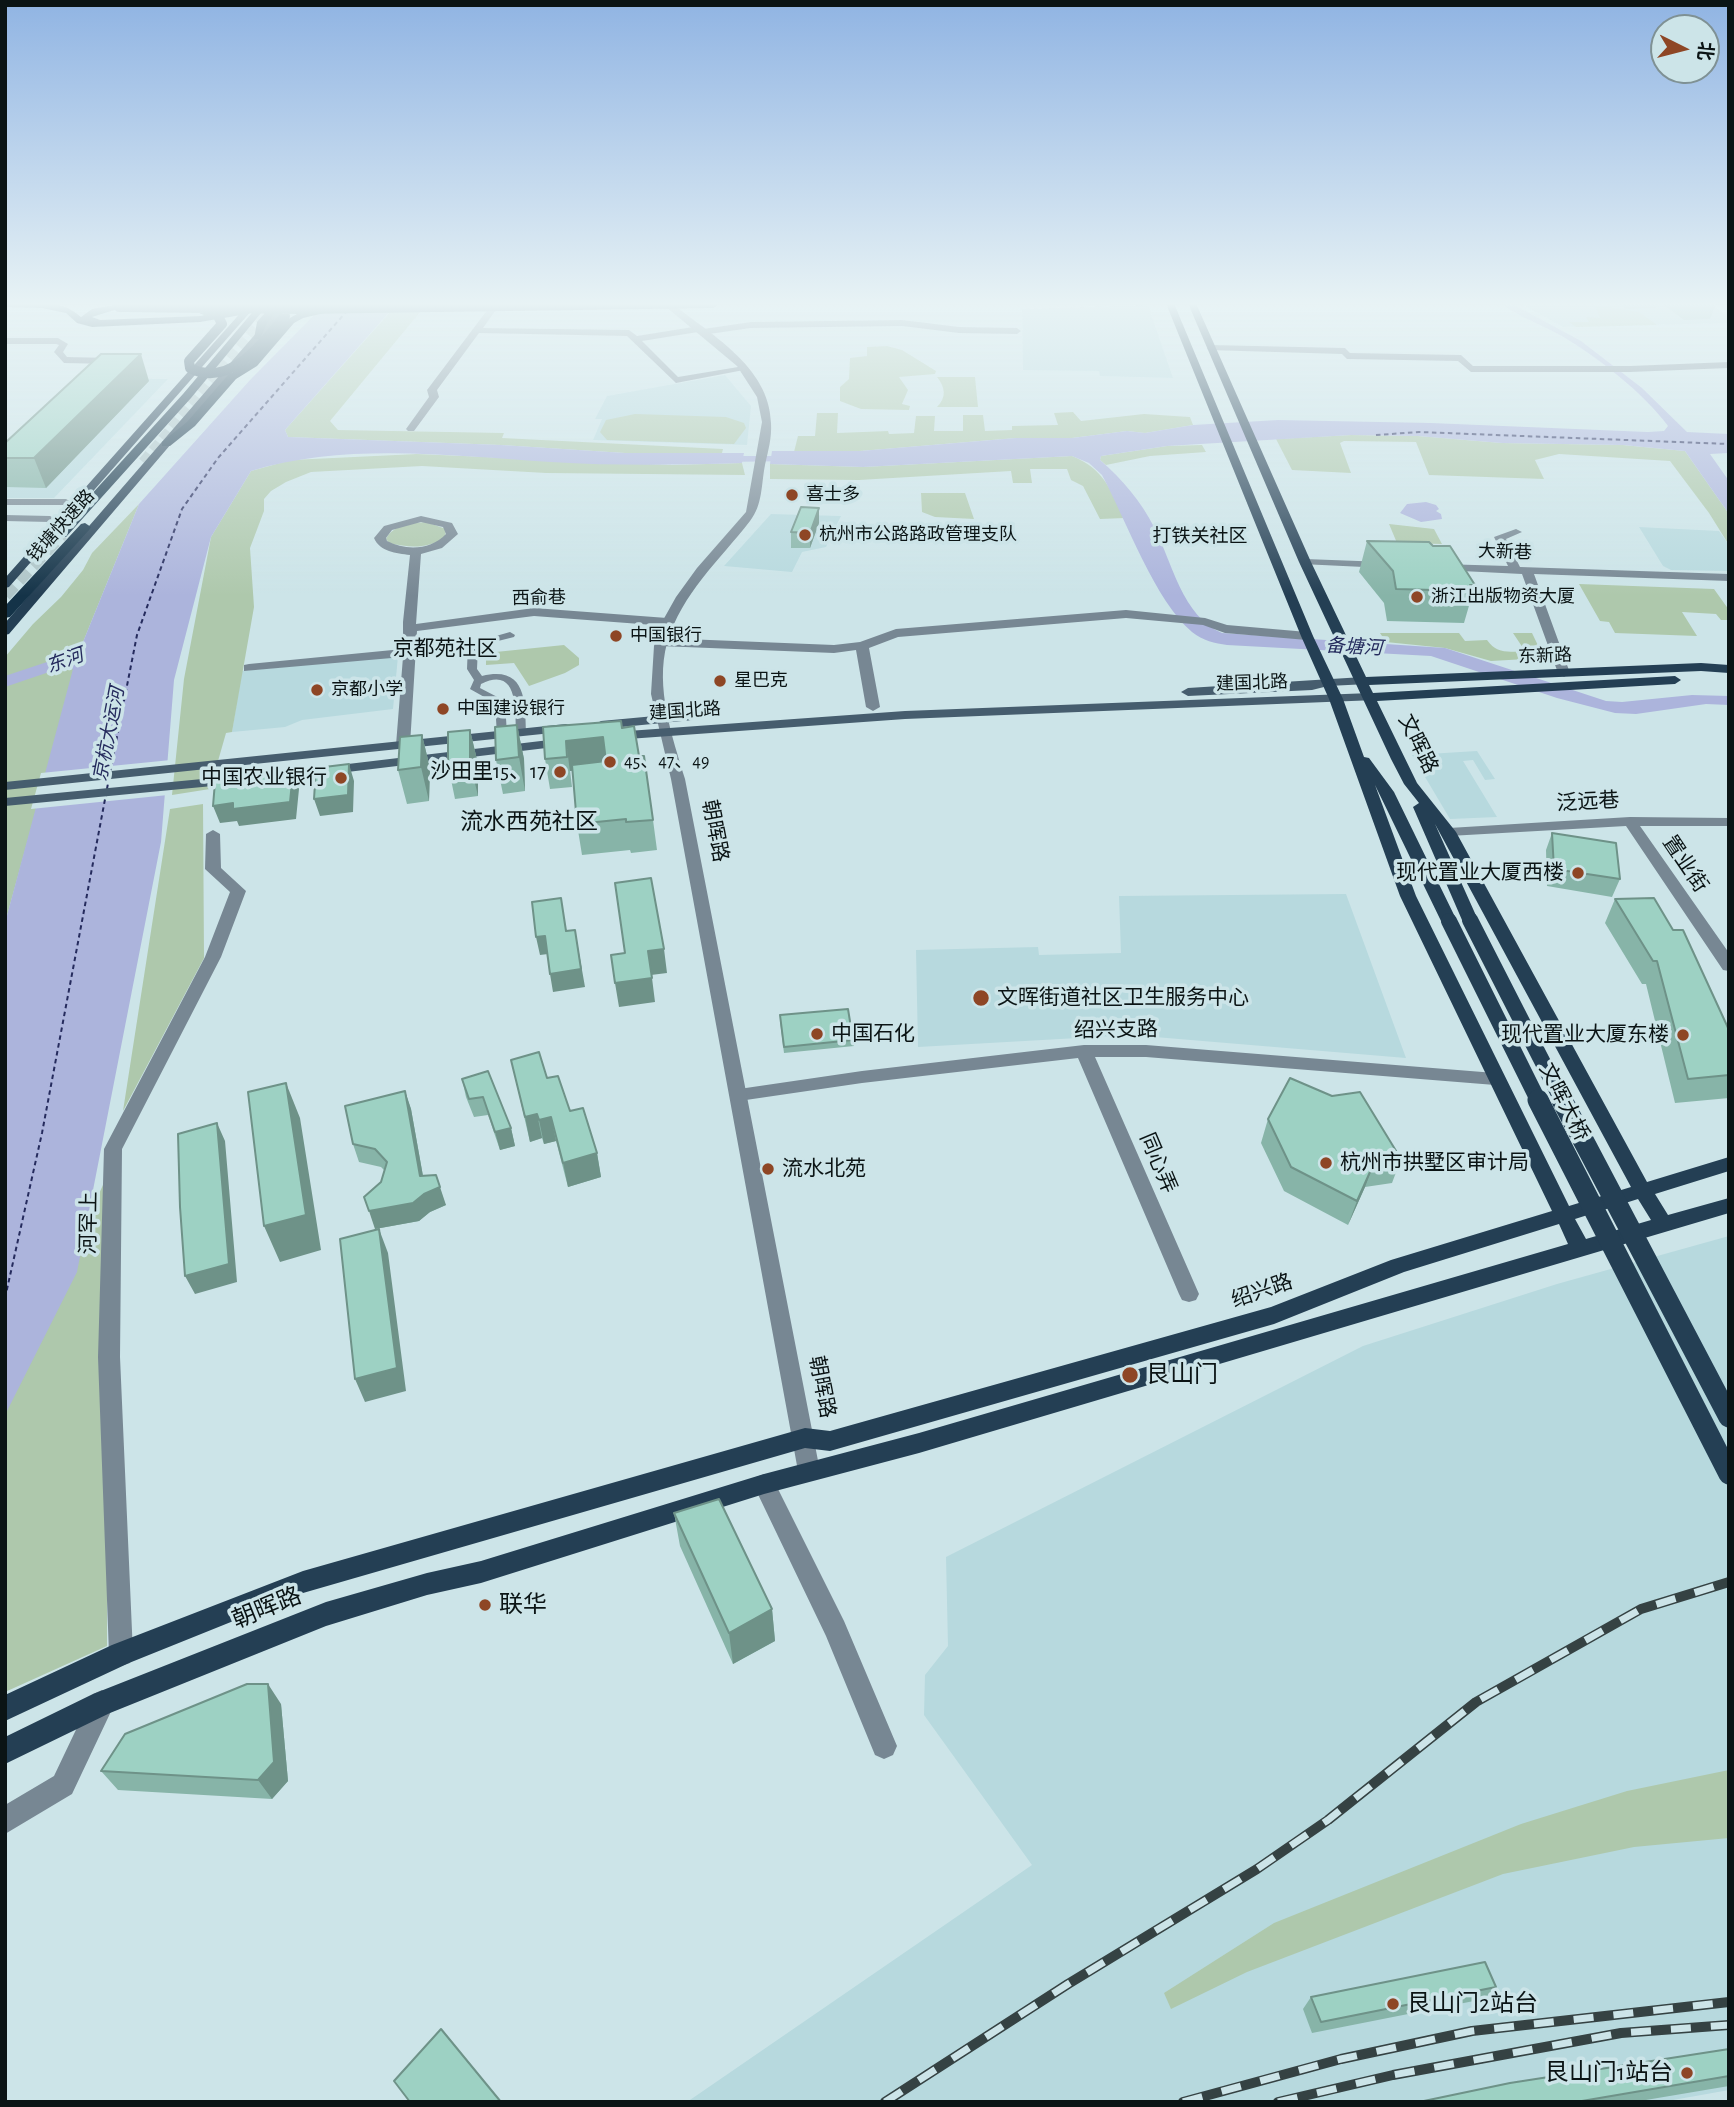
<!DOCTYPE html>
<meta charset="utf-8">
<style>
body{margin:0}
#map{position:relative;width:1734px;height:2107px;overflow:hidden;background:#cce4e8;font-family:"Alegreya Sans","Noto Sans SC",sans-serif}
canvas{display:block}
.frame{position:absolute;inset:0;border:7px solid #0b1415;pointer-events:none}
.north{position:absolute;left:1650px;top:14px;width:70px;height:70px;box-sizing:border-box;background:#cce4e8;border:2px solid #7f9194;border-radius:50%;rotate:96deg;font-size:19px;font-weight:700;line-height:28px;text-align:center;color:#0b1415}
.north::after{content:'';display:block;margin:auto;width:24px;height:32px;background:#8e4625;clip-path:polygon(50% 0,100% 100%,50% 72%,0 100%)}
</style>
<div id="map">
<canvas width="1734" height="2107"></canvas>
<div class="frame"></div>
<div class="north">北</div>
</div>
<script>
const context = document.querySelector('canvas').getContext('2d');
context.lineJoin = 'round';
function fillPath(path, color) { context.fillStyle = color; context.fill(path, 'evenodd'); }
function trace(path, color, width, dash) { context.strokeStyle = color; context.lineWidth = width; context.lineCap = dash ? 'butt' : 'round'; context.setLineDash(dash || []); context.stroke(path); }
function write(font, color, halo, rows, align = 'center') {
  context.font = font + ' "Alegreya Sans","Noto Sans SC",sans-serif'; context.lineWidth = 7; context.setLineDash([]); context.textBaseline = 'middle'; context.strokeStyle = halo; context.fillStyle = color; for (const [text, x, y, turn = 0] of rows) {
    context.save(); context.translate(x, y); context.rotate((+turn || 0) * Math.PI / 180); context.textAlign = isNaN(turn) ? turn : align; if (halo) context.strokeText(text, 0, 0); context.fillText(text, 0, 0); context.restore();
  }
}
fillPath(new Path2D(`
 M1516,301H1706L1729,317V323L1563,327Z
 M1148,305L1173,378L1100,376L1099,371L1023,370L1022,309Z
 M725,375L751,406L747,445L593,440L602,419H595L607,396Z
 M103,378L168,379L54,498H5V473Z
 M771,514L841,516L826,547L802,552L792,572L724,566Z
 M1639,527L1719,531L1729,545V571L1671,570L1663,566Z
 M398,656L393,709L302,720L285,727L232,732L242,671Z
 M1477,751L1495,779L1485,780L1473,760L1463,761L1497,817L1450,819L1412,755Z
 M1346,894L1406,1058L1131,1035L918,1047L916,950L1038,947L1039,955L1121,953L1119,896Z
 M1729,1236V2090L1662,2102H687L1032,1865L924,1715L925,1675L948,1646L946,1557L1363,1346L1557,1284Z`), '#b7d9de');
fillPath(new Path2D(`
 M1595,305L1639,312L1657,325L1576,327L1569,322H1589L1586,317L1600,318Z
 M391,311H421L330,421L338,430L504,433L502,438L723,449L722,453H625L501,445L288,437L285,430Z
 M887,346L902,350L936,371L935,374L899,377L908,390L902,404L910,406L909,410L861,409L840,401V387L849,379L850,358L867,356V347Z
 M937,377H975L978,407H937C947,397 945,387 937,377Z
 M1073,412L1081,421L1144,414L1190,417L1193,425L1145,433L1127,431L1072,438H1016L860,451L794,452L798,436H815L817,413H838L837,433L888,431L889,434L914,433L916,416H935L934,431H963V415H983L985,431L1012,430V426L1058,425L1054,413Z
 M635,414L726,417L744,423L746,428L734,444L607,440L600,432L606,420Z
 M1351,435L1418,436L1502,443L1623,445L1685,451L1729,514V545L1709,513L1670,461L1559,454L1535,460L1544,479L1429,475L1416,442L1344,441L1340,443L1351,473L1292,470L1276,439Z
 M1202,445L1206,452L1150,456L1106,465L1100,460L1101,456L1167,446Z
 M417,454L672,465L742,463L745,475L546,473L422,466L311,472L286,482L271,491L264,499V511L250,548L254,607L232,732L226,733L210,789L172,795L184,679L211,537L251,471L291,460Z
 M1072,456C1104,469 1110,489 1125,518L1100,519L1083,486L1071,480L1067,469H1030L1032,483H1013L1011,471L859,480L770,479V464L863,467Z
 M921,493H965L974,519L935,517L922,512Z
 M139,504L81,647L5,923V657L33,624L61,597L83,570L92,553Z
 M426,522L446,529L445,538C425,549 411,548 389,543L386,539C393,525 412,523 426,522Z
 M1389,524L1434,529L1442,544L1397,543Z
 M1579,584L1714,589L1729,610V620H1721L1716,614L1682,612L1697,636L1615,633L1609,622L1600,621Z
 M1380,633H1459L1465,641L1487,640C1497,654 1508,652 1525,651L1513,633H1532L1544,658L1491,661L1445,648L1386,642Z
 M564,645L579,658V665L565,673L529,686L514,663L486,665V653Z
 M203,804L204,958L123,1111L170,809Z
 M107,1176V1646L5,1692V1403Z
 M1729,1770V1838L1634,1847L1503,1874L1247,1972L1171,2009L1164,1993L1274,1923L1521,1824L1627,1791Z`), '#aec8ac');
fillPath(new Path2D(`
 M328,301H399L285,430L288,437L501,445L625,453H744L742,463C679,465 615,466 551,462C454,456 345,442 251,471L211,537L174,680L161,842L77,1272L5,1415V923L73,669H58L5,687V676L59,658L81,647L139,504L250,380Z
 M1498,301H1507L1581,341L1642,388L1687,432L1729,434V453L1710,454L1729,481V514L1685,451L1623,445L1502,443L1418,436L1351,435L1167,446L1101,456L1100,460C1122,479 1141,501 1154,527C1173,564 1182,616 1222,633L1445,648L1606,701L1622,702L1692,695L1729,696V705L1706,704L1636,714L1615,713L1557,698L1431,656L1227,645C1215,643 1203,641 1192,632C1155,601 1126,520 1102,475L1089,463L1072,456L863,467L770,464L772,451H860L1016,438H1072L1127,431L1145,433L1193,425L1278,420L1431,423L1648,432L1664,431L1668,426C1643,392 1596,356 1560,335C1540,324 1516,316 1498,301Z
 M1426,502L1436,505L1439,509L1436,511L1441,514L1442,519L1421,522L1400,513L1407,504Z`), '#acb4dc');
fillPath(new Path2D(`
 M171,760L168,795L31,809L41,773Z`), '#cce4e8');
fillPath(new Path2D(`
 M792,456L797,459L795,461L724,462L719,459L724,456Z`), '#acb4dc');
trace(new Path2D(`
 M1376,435L1419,432L1729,444
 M110,772L137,635L182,509L218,458L346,312
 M107,789L109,777
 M5,1298L42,1133L106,794`), '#252b5d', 2, [4.5, 3.5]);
trace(new Path2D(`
 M143,462L278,301`), '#afc5c8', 10, [10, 5]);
trace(new Path2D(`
 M5,595L62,534`), '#afc5c8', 13, [13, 7]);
fillPath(new Path2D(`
 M510,632L515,635L514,637L478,646L477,669L482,676C527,665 525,703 526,733L521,736L516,733C515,712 519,665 481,684L480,688L505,701L507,735L502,738L497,735L495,703L470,689L474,680L467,669L468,644Z`), '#778793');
fillPath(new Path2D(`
 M491,305L498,307L483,328L629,330L637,336L699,326L703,329L751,322L902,320L959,327L1017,328L1021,331L1017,334L959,333L902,326L751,328L702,335L698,332L642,341L678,377L744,366L749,369L676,383L627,336L479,333L437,390L439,397L414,431H408L406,429L429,397L427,390Z
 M5,338H58L68,344L63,352L67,357L113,358L118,361L113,364L64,363L54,352L59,345L56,344H5Z
 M1211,345L1345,348L1350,353L1461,355L1473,366H1630L1729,362V368L1630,372H1471L1458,361L1347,359L1342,354L1208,350L1207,348Z
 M5,499H66L71,502L66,505H5Z
 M5,515L50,516L55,519L50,522L5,521Z
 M421,516L452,523L458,534L442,548L421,554L416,624L534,608L667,618L673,622L667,626L534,616L417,631L410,745L403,749L396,745L403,657L244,671V665L249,664L403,649V622L410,555C396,553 380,552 374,538L384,526ZM421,522L443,527L446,534C431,550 406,551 387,541L386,538L392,530Z
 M1516,529L1522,532L1506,539L1520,567L1729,574V581L1534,574L1570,673L1564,677L1558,673L1522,574L1441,570L1435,567L1441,564L1508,566L1494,537Z
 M1305,559L1385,562L1391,565L1385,568L1301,564V560Z
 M1126,610L1205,618L1227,625L1307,632L1313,636L1307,640L1225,633L1203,625L1126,618L898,637L869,648L880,707L873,711L866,707L856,650L834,653L660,646L654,642L660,638L834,645L860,642L896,629Z
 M1630,817L1729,818V826H1640L1729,953V971L1723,970L1626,826L1449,836L1442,832L1449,828Z
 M213,830L220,834L221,868L246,891L221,957L122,1149L120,1357L133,1654L130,1663L121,1666L112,1663L109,1654L98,1357L104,1149L205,957L230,892L205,869L206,834Z
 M1084,1045H1146L1495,1073L1501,1075L1504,1079L1501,1083L1495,1085L1146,1057H1095L1199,1294L1196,1300L1189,1302L1182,1300L1179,1294L1078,1058L862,1083L739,1101L733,1100L730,1095L733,1090L739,1089L862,1071Z
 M764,1474L772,1477L844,1621L897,1746L893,1755L884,1759L875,1755L826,1636L753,1484L756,1477Z
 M102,1690L111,1694L115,1703L72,1794L5,1834V1805L54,1776L93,1694Z`), '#778793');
fillPath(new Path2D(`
 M659,301H669C708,333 770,366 771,423C772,438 768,451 765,465C761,485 763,504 750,521C719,561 682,593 667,643C655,688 672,736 685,779L820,1471L817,1478L809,1481L801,1478L798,1471L671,779L651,694L654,646L662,622L676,597L697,568L746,512L762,422L757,397L737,366Z`), '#778793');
fillPath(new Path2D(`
 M1363,677L1369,681L1368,684L1328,686L1312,690L1188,696L1181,692L1188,688Z
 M1371,693L1376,694V700L905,719L614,740L607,736L614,732L905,711Z
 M698,712L705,716L703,719L601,729L594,725L601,721Z
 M566,724L571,725V731L5,790V782Z
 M566,738L571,739V745L306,777L5,806V798L306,769Z`), '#465d6e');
fillPath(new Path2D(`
 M251,301H260L9,587L5,588V578Z
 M284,301H293L9,634L5,635V623Z
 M1165,301H1173L1313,636L1343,699L1364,757L1369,758L1394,792L1457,921L1449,926L1441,921L1375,785L1416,896L1569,1206L1631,1187L1435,824L1478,920L1470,925L1462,920L1413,807L1419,803L1404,784L1391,759L1299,562L1187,301H1195L1311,562L1366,677L1701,663L1729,665V673L1701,671L1369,685L1373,693L1675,676L1681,680L1675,684L1377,701L1417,783L1456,832L1647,1182L1729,1157V1171L1655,1194L1668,1215L1729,1198V1213L919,1453L764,1494L481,1583L427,1595L326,1626L110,1713L5,1764V1737L93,1694L326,1602L427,1573L481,1561L764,1474L919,1433L1568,1244L1559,1224L1404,1272L1274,1324L830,1451L805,1448L303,1593L129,1663L5,1721V1695L112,1645L303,1571L805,1428L830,1431L1271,1307L1391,1260L1552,1211L1400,896L1329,699L1301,636ZM1638,1199L1651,1220L1586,1239L1575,1219Z`), '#243f54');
fillPath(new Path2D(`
 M5,301C32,302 60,298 81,317L92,309L119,304L124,307L92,317L100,320L200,316L250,305L255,308L241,315L200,322L92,327L77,323L66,313L42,308L5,307Z
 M262,301H271L191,398L66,537H58V531L183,394Z
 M709,301H764L712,306Z
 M271,306L279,308L267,323L260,339H254L257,322Z
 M330,306L333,307V311L303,318L294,323L257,366L236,379L195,426L170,446H162V442L187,422L228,375L249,362L288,319L297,314Z
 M85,523L91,527L89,530L10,617L5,618V606L81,524Z`), '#143348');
const rail = new Path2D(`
 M885,2102L1068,1984L1257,1869L1328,1820L1476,1702L1641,1609L1729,1582
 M1183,2102L1341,2059L1472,2031L1729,2002
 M1278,2102L1393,2075L1621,2033L1729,2025`);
trace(rail, '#354243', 10);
trace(rail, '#cce4e8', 7, [20]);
trace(new Path2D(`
 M1470,920L1563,1102
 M1449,921L1539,1102`), '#243f54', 16);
trace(new Path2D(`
 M1538,1100L1729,1474
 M1562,1100L1729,1417`), '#243f54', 21);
trace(new Path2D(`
 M119,307L301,309L712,303
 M202,309L217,314L222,324L189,361L190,368C230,389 264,342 285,316`), '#143348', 10);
fillPath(new Path2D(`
 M1616,301H1658L1655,308L1626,309Z
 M1659,301H1717L1710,319L1684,320Z
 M149,381L46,488L5,487V443Z
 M819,523L810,548H791V532Z
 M1367,541L1433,546L1475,585L1464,623L1387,621L1384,603L1359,572Z
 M517,725L524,759L525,791L503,794L496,760Z
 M622,728L639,756L653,820L657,850L631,853L630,850L582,855L577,824L573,771H570L572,787L550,789L545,759Z
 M470,730L478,764V796L455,799L448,765Z
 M422,735L430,768L429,801L407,804L398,770Z
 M1552,833L1620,879L1612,897L1547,886L1546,850Z
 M1615,899L1729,1030V1098L1675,1103L1646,984H1642L1605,923Z
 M780,1021L853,1040L854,1046L784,1053Z
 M511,1060L547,1078L570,1111L597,1153L601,1177L568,1187L556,1141L544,1144L542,1138L530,1142Z
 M488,1071L511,1128L515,1146L500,1150L488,1115L474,1117L466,1097L462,1079Z
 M405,1091L411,1109L423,1176L446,1205L430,1212L419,1221L375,1229L385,1171L381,1167L359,1162L353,1144Z
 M1268,1119L1401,1159L1392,1183L1365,1187L1348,1225L1284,1191L1261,1143Z
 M674,1513L772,1609L775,1641L733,1664L680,1546Z
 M281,1704L288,1781L272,1799L118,1790L101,1771Z
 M1496,1987L1484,1999L1312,2033L1303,2009L1311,1997Z
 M1729,2049V2086L1634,2102H1419Z`), '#87b4a8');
fillPath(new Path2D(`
 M141,354L149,381L46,488L34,458Z
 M819,508V523L810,548V533Z
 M517,725L524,759L525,791L519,757Z
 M470,730L478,764V796L470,762Z
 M422,735L430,768L429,801L421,767Z
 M603,737L607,767L570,771L572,787L566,741Z
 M349,764L354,781L353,812L320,816L314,799Z
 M293,772L299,789L296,819L239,826L237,821L220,823L213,806L233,803Z
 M575,930L585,987L553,992L550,974Z
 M545,936L548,954L540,955L536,937Z
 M664,949L667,973L651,975L648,951Z
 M652,978L655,1002L619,1007L615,983Z
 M286,1083L300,1118L321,1250L280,1262L264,1226Z
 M405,1091L411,1109L426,1193L440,1187L446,1205L430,1212L419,1221L375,1229L369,1211L420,1176Z
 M537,1114L542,1138L530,1142L525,1117Z
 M551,1117L556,1141L544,1144L539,1120Z
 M217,1123L225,1141L237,1282L195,1294L185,1276Z
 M511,1128L515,1146L500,1150L495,1132Z
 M597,1153L601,1177L568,1187L563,1163Z
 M1374,1163L1365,1187L1348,1225L1357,1201Z
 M379,1229L388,1253L406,1391L365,1402L355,1379Z
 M772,1609L775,1641L733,1664L729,1633Z
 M268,1684L281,1704L288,1781L272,1799L258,1780Z`), '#6e9288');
const building = new Path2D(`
 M101,354H141L34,458H5V443Z
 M801,507L819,508L810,533L791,532Z
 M1367,541L1429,542L1433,546H1450L1475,585H1470L1474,591L1396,589L1393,571Z
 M621,721L622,728L634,726L639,756H644L653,820L626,822V819L577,824L572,765L606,761L603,737L566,741L567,757L545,759L543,727Z
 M517,725L519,757L496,760L495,727Z
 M470,730V762L448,765V732Z
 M422,735L421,767L398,770L400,737Z
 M349,764L348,795L314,799L316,768Z
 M293,772L290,802L233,809V803L213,806L215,782Z
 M1552,833L1616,843L1620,879L1554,869Z
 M651,878L664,949L648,951L652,978L615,983L611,955L625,953L615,883Z
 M561,898L566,931L575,930L581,969L550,974L545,936L536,937L532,902Z
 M1654,898L1673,930H1683L1729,1030V1075L1688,1079L1657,961H1653L1615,899Z
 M848,1009L853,1040L784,1047L780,1015Z
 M539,1052L547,1078L558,1076L570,1111L583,1108L597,1153L563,1163L551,1117L539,1120L537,1114L525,1117L511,1060Z
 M488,1071L511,1128L495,1132L483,1097L469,1099L462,1079Z
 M1290,1078L1332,1096L1360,1092L1401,1159L1374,1163L1357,1201L1291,1167L1268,1119Z
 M286,1083L306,1215L264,1226L248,1092Z
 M405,1091L420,1176L436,1175L440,1187L424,1194L413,1203L369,1211L364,1197L381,1182L387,1162L375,1149L353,1144L345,1106Z
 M217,1123L229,1264L185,1276L180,1207L178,1134Z
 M379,1229L397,1368L355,1379L340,1239Z
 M719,1499L772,1609L729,1633L674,1513Z
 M247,1684H268L274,1762L258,1780L101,1771L125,1734Z
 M1485,1962L1496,1987L1321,2022L1311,1997Z
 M441,2029L501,2102H410L394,2081Z
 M1729,2049V2076L1576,2102H1419L1510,2083Z`);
fillPath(building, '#9dd1c3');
trace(building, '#6e9288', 2);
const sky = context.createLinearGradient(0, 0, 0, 596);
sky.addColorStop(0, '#90b4e3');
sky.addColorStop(0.51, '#e8f3f5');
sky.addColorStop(1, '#e8f3f500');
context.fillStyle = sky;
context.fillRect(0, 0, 1734, 596);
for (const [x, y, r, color] of [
 [792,495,7,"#8e4625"],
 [805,535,7,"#8e4625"],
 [1417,597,7,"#8e4625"],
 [616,636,7,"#8e4625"],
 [720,681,7,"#8e4625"],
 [317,690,7,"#8e4625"],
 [443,709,7,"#8e4625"],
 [610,762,7,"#8e4625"],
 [560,772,7,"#8e4625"],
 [341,778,7,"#8e4625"],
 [1578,873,7,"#8e4625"],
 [981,998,9,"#8e4625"],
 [817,1034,7,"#8e4625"],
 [1683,1035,7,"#8e4625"],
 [1326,1163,7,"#8e4625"],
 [768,1169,7,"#8e4625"],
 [1130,1375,9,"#8e4625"],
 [485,1605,7,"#8e4625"],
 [1393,2004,7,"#8e4625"],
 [1687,2073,7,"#8e4625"]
]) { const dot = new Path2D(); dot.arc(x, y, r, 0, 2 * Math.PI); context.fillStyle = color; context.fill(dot); trace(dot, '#cce4e8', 2.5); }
write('18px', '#0b1415', '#cce4e8', [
 ["喜士多",806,495],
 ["杭州市公路路政管理支队",819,535],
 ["浙江出版物资大厦",1431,597],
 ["中国银行",630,636],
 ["星巴克",734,681],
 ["京都小学",331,690],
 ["中国建设银行",457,709],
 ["45、47、49",624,762]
], 'left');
write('18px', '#0b1415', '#cce4e8', [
 ["钱塘快速路",61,526,-48],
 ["大新巷",1505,552,2],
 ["西俞巷",539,598,-1],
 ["东新路",1545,656,-2],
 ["建国北路",1252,683,-2],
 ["建国北路",685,711,-4]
]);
write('19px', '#0b1415', '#cce4e8', [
 ["打铁关社区",1200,536]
]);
write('italic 19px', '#252b5d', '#cce4e8', [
 ["备塘河",1354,647,3],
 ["东河",65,661,-20],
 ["京杭大运河",109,734,-79]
]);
write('21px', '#0b1415', '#cce4e8', [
 ["京都苑社区",445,649]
]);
write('21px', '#0b1415', '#cce4e8', [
 ["文晖路",1418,744,64],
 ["泛远巷",1588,802,-3],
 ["朝晖路",715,831,79],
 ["置业街",1685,864,56],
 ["绍兴支路",1116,1030,-1],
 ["文晖大桥",1564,1102,63],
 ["同心弄",1158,1163,67],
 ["河罕上",89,1223,-89],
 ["绍兴路",1262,1291,-19],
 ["朝晖路",822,1387,79]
]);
write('21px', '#0b1415', '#cce4e8', [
 ["沙田里15、17",546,772],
 ["中国农业银行",327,778],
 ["现代置业大厦西楼",1564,873],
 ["文晖街道社区卫生服务中心",997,998,"left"],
 ["中国石化",831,1034,"left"],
 ["现代置业大厦东楼",1669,1035],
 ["杭州市拱墅区审计局",1340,1163,"left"],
 ["流水北苑",782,1169,"left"]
], 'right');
write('23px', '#0b1415', '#cce4e8', [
 ["流水西苑社区",529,822]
]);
write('24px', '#0b1415', '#cce4e8', [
 ["艮山门",1146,1375],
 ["联华",499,1605],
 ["艮山门2站台",1407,2004],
 ["艮山门1站台",1673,2073,"right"]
], 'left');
write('24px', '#0b1415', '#cce4e8', [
 ["朝晖路",267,1608,-22]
]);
</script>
